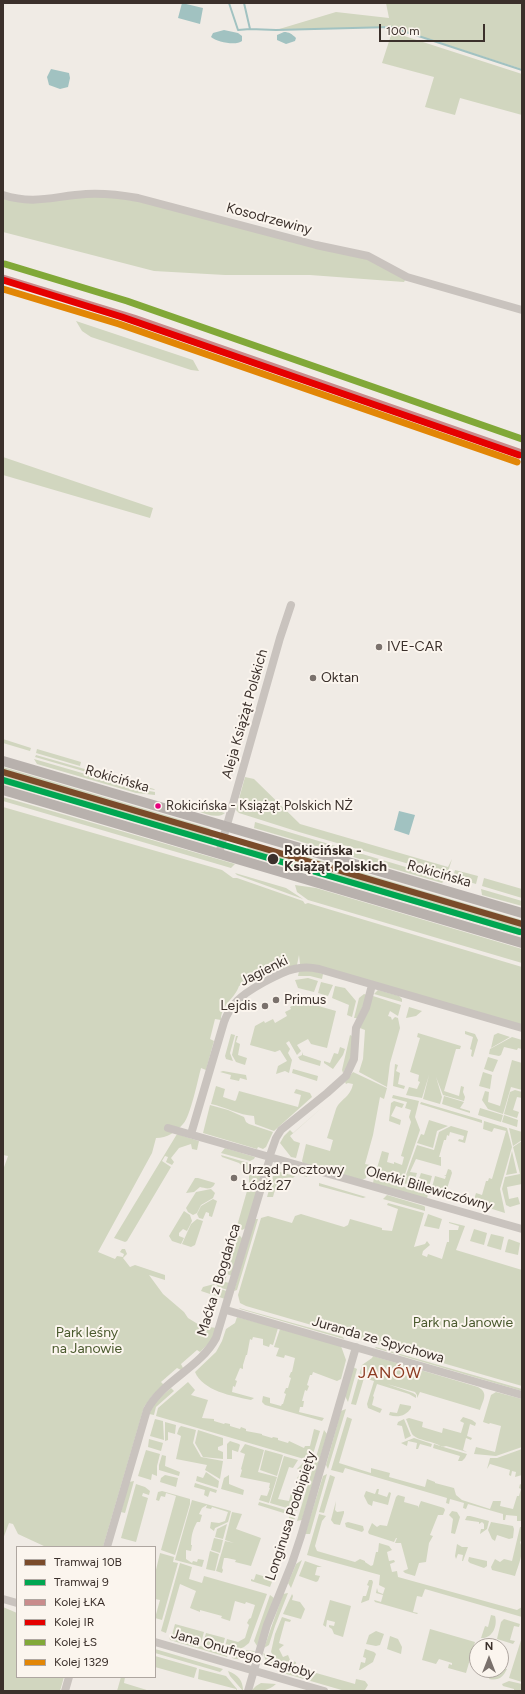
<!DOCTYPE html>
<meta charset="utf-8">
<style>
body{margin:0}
#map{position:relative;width:525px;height:1694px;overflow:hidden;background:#f0ebe5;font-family:Figtree,sans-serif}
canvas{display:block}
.frame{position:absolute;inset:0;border:4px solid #3b302b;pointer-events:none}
.legend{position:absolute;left:16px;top:1546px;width:140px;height:132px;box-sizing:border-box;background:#fbf5ee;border:1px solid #aea6a0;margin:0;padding:5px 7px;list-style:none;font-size:12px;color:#3b302b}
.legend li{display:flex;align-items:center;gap:8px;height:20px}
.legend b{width:20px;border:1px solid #aea6a0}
.north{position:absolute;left:469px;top:1638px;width:40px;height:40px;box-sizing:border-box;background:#fbf5ee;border:1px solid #aea6a0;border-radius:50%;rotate:0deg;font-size:11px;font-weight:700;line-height:16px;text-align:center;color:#3b302b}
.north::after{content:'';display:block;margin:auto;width:14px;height:18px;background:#7a716c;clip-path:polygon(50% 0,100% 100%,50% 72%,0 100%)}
.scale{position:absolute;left:379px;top:24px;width:106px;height:18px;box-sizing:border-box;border:2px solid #3b302b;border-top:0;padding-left:5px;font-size:12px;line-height:14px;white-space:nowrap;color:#3b302b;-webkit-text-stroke:3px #fbf5ee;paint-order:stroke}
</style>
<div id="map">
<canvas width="525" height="1694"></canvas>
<div class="frame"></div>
<ul class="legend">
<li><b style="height:5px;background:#7a4b2a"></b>Tramwaj 10B</li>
<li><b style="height:5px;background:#00a651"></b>Tramwaj 9</li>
<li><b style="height:5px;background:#c98c8c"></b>Kolej ŁKA</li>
<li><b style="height:5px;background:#e50000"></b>Kolej IR</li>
<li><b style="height:5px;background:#81a838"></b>Kolej ŁS</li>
<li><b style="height:5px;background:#e28606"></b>Kolej 1329</li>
</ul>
<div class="north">N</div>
<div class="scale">100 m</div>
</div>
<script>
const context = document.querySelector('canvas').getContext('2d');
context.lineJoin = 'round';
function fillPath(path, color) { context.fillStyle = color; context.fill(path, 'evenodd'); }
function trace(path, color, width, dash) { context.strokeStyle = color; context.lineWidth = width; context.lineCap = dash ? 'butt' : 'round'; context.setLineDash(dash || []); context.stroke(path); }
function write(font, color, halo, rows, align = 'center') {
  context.font = font + ' Figtree,sans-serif'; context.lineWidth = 4; context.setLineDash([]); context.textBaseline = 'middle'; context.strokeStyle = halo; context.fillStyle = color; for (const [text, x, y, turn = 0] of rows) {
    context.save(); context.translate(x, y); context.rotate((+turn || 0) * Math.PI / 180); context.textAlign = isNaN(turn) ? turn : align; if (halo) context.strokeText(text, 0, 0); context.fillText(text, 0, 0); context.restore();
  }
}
fillPath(new Path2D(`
 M386,3H522V69L391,27L276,30L336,12L389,18Z
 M392,32L522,74V115L460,98L455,115L425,107L434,77L382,63Z
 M116,194L368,256L407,277L404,282L310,275H225L154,271L3,232V196L32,201Z
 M76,321L193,360L199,371L191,370L91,337L82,331Z
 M3,457L153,508L150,518L3,475Z
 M3,739L31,748L30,751L3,743Z
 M37,749L81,762L80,766L36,753Z
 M36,755L154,789L155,790L138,787L35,757Z
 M34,759L137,789L155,792V795L136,793L37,764Z
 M3,767L209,828L214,833L212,839L207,840L3,784Z
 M245,777L254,779L300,824L448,867L452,859L447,875L299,832L239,813L236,810Z
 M3,797L24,803L235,864L231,868L3,801Z
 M180,800L225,813C215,822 190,807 179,802Z
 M3,807L222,870L233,878H237L303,901L305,904L308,903L522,967V1025L300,964L299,955L297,965L282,969L278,971L276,967L259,973L260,975L239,986C235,999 221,1004 221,1020L215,1019L210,1039L214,1041L206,1070L201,1068C198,1079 190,1118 183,1124C176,1132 167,1138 156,1138L152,1153L98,1252L115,1259L117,1256L123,1257L124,1254L120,1252L122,1249H125L127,1254L123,1258L130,1267L135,1265L165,1275V1280L149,1275L163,1294L184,1312L188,1318L201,1326L217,1328L213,1339L200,1352L197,1350L181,1364L183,1368L181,1370L177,1368L161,1382L164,1385L152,1396L144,1407L103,1547H46L18,1534L13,1524L9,1523L3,1539V1170L8,1156L3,1155Z
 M255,822L446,879L442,883L254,828Z
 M249,843L287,854L288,851L522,920V936L246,854V853L284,864L285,860L247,849Z
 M455,870L478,876L476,884L453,877Z
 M235,873L286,888L303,899L237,875Z
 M484,878L522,889V898L482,886Z
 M295,885L316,888L522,949V963L308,900L297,892Z
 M481,889L522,901V906L482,895Z
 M299,971H313L323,974L322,979L310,976H298Z
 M308,978L318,981L314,992L298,988L295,980Z
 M321,982L333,985L328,996L318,993Z
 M335,986L345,988L356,1001L352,1017L347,1015L349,1005L332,998Z
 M378,990L399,996L402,999V1002L374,994Z
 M364,994L367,995L363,1006L357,1018H354L359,998Z
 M373,996L401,1005L398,1016L390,1011L388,1016L391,1017L392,1020L395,1017L398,1018L400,1028L390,1063L387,1087L359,1072L363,1059L365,1030L360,1028Z
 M301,1001L336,1011L327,1048L311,1044L308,1039L297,1045L301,1051L297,1055L289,1041L286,1043L290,1049L288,1053L292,1060L289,1073L285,1071L276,1074L278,1066L287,1061L280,1050L275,1052L250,1045L255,1026L264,1021L265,1023L273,1019L275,1023L287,1016L285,1012L291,1009L290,1007Z
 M409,1007L422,1011L416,1016L406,1018Z
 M465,1031L475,1034L478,1040L473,1057L471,1056L472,1050L470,1049L473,1037L465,1034Z
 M418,1033L461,1046L460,1049H456L444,1091L459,1096L461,1086L464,1087L463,1092L465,1097L464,1101L443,1095L436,1077L442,1097L440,1104L423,1099L429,1075L422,1098L406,1095L409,1087L417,1089L420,1082L418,1081L419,1075L410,1072L420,1038L417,1037Z
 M498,1033L510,1037L491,1048L494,1035Z
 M231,1034L235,1035L230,1053L233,1061L226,1059L225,1056Z
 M350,1035L352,1036V1056L343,1073L342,1070Z
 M236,1036H238L236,1042L240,1044L238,1055L247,1058L245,1065L236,1062L232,1055Z
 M512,1037L522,1040V1049L518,1048L517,1050L504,1047L501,1055L499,1056L489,1054L490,1049Z
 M340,1047L345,1049L343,1055L333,1069L324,1063V1061L330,1063L334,1053L338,1054Z
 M303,1052V1055L321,1061L320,1066L300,1060L298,1057L302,1055Z
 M488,1057L498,1060L493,1072L484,1069Z
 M512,1060L522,1063V1090L511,1087L503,1114L488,1109L482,1100L485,1091L489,1092L488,1102L500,1106Z
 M395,1064L398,1065L396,1071L400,1073L398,1084L405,1086L404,1089L393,1086Z
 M293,1069L318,1076L317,1081L292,1073Z
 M223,1071L246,1075L247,1080L240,1078L239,1081L230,1079L231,1075L220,1072Z
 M353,1072L387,1088L384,1099L380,1097L373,1135L365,1164L370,1165L366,1178L362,1180L303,1163L302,1161L306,1144L330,1151L333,1140L327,1138L336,1109C341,1098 350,1098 353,1084L348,1083L346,1084L345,1082Z
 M483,1072L492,1075L490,1089L479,1086Z
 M216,1086L225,1089L223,1097L235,1101L236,1100L239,1091L298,1107L301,1095L294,1093L296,1089L310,1093L312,1097L274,1131L255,1124L254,1116C239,1115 225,1107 211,1104Z
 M515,1090L522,1092V1098L517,1097L513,1110L519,1112L517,1118L504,1114L510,1092Z
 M393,1095L419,1101L415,1117L420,1130L402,1183L375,1175L382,1151L389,1153L387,1162L394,1164V1162L402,1165L404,1157L401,1156L411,1122L409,1117L411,1110L405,1108L407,1102L392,1098Z
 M444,1096L464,1102L460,1108L470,1111V1113L442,1104Z
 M394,1101L404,1104L402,1108L396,1106L391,1116L401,1120L400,1125L389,1121L391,1103Z
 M421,1102L482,1120V1123L420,1104Z
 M326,1104L290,1136L294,1141L300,1143L296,1158L291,1157L280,1143L284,1136L290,1130L293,1133Z
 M210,1105L228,1110L244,1117L246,1122L249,1124L273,1132L266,1147L263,1149L258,1147L257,1149L203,1133Z
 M480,1108L503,1115L501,1122L478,1115Z
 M504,1115L518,1120L517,1127L502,1122Z
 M429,1120L448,1126L437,1131L433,1148L417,1143L421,1134L424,1135Z
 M484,1121L507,1128L512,1147L500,1189L505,1213L473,1203L476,1193L482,1195L486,1181H488L489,1178L492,1179L506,1131L494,1128L492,1132L483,1129Z
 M451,1126L468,1131L465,1143L458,1141L459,1139L463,1140L464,1136L450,1132L449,1136L447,1135L446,1140H444L439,1157H441V1166L416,1159L410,1172L417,1173L413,1186L403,1183L417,1145L434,1150L439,1132Z
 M509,1128L522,1132V1140L513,1146Z
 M177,1134L199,1141L197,1150L192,1149L191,1144L179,1148L171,1158L174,1162L172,1165L166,1162L168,1157L165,1156L162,1161L171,1167L127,1241L125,1242L114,1238Z
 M522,1141V1184L507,1187L509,1199L518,1197L520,1204L510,1207L506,1205L502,1189L505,1177L520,1174L513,1147Z
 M225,1148L255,1157L254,1159L250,1161L221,1153Z
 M512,1151L517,1173L506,1175Z
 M221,1155L252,1164L258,1173L248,1174L245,1168L239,1163L222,1157Z
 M288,1166L307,1171V1177L289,1172L287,1169Z
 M448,1169L451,1170L452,1173L445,1195L431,1191L435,1176L445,1179L446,1176H444L446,1175Z
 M280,1172L295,1176L293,1178C280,1175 276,1186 273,1197H267L273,1176Z
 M421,1173L432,1176L428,1190L416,1187Z
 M259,1174L261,1176L246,1228L242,1230L237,1226L249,1184V1175Z
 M195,1178H198L215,1183C212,1191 205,1188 200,1187L194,1192L186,1193Z
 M374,1178L428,1194L427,1199L373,1183Z
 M319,1183L366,1197L363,1198L319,1186Z
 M211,1189L215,1193L213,1198L201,1205L197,1213L193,1215L188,1212L186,1208L196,1192Z
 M387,1195L424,1206L425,1207V1211L383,1199Z
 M213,1199L217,1201L212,1217L209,1216V1213L206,1212L203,1219L199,1218L197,1214L201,1206Z
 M388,1203L424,1213L414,1247L425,1244L427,1241L430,1245L423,1251L422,1255L427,1257L428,1254L442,1259L447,1242H449V1230H458L459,1226L449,1223V1222L465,1226L456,1250L522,1270V1386L246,1306L240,1303L238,1295L261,1218L268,1216L292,1223L295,1216L301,1214L344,1227L348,1225L350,1219L382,1228V1230L392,1231L398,1209L387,1205Z
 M184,1211L190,1215L192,1221L187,1231L183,1229L179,1233V1236L184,1238L181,1244L172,1241L169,1236Z
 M428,1214L442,1219L439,1229L424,1226Z
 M197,1219L203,1221L195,1245L191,1247L182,1244L191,1224Z
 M255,1219H258L237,1290L234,1291Z
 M474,1229L487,1233L484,1245L470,1241Z
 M491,1234L504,1237L501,1250L487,1246Z
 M236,1235L240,1236L243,1239L232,1276L227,1274L225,1282L230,1283L228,1290L218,1287L215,1283L222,1275L234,1236Z
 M509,1239L520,1243L518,1255L505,1252L508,1240Z
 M214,1284L218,1289L217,1290H214L213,1293L218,1294L220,1289L227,1291L225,1299L201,1291L203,1287Z
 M239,1308L343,1337L344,1339L240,1309Z
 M237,1317L278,1328L273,1345L270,1344L269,1347L263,1345V1339L253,1337L252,1340L250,1339L247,1355H246L243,1365V1369L240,1368L235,1380L237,1381L235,1387L233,1386L232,1392L254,1398L251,1400C232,1396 203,1391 195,1372L216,1352L222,1341L226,1329L235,1323Z
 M280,1329L341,1346L346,1360L341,1379L337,1381L313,1372L312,1375H310L307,1385L309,1386L307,1391L305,1390L302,1401H304L303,1407H300L299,1412L324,1418L322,1421L265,1405L262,1402L263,1396L270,1398V1403L281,1406L282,1404H283L286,1394L284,1393L286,1388H288L291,1378L289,1377L291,1372H292L295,1358L285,1355L284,1358L276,1356L279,1348L274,1347Z
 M376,1347L522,1389V1391L375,1348Z
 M373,1356L478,1387C489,1393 483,1400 480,1410L420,1392L417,1398V1395L415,1392L387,1384L413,1393L416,1395V1398L409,1394L377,1384L373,1396L374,1397L372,1405L382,1409L380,1413L368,1408L367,1404L374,1381L364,1378L356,1405L351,1404L362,1365L372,1358Z
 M353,1367L357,1369L348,1402L345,1396Z
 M188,1382L195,1390L191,1395L208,1400L202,1418L214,1419V1421L224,1424L225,1423L230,1424V1426L240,1429L241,1427L246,1429V1431L262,1434V1435L272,1438L273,1437L278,1438V1440L288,1443L289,1441L304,1448L305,1446H310L314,1429L320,1431L311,1461L156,1416L158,1408Z
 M171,1388L174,1391L156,1407L154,1415L149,1414L157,1400Z
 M496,1392L522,1399V1447L496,1456L474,1454L476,1447L495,1452L501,1426L490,1423L489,1424L483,1422L491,1395Z
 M400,1404L411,1406V1408C406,1416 398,1418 389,1415L390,1412L397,1413Z
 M346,1409L328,1469L326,1465L341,1411Z
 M347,1417L352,1419L339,1463L371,1473V1468L390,1473L389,1477L425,1487L427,1479L435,1482V1483L454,1488L456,1495L462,1500L490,1509L493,1501H501L500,1506L513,1509L517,1496H519L521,1489L519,1488L520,1484L522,1485V1521H517V1516L506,1515L505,1520H503V1514L468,1504L466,1509L463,1508L464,1503L450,1499L449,1504L446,1503L447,1498L345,1468L343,1473L331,1470Z
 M463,1417L472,1420L476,1423L475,1426L470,1424L467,1436L472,1438L471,1440L466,1438L463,1450L467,1452L446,1446L442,1447C435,1441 417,1441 412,1434C410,1430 408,1423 406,1419L409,1418L423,1422L422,1427L442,1433L443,1428L461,1433L464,1423L460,1421Z
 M155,1419L163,1421L164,1440L150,1436Z
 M404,1419L411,1436L405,1439L402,1426L397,1425L398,1422Z
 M165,1422L176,1425L175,1434L168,1432V1440L165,1441Z
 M181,1426L196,1430L193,1443L201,1457L223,1461L220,1479L205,1470L207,1465L176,1459L181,1436L177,1434L179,1428Z
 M198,1430L223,1438V1445L218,1447V1450L223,1452V1459L203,1457L195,1443Z
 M324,1430L327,1434L302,1520L297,1521Z
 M414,1438L432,1444L431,1447L420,1444L418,1449H416L417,1443L408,1441L407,1446L401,1443Z
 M149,1439L163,1443L161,1451L148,1447Z
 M230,1441L239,1444L240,1445L238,1452L232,1450V1459H227V1444Z
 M245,1444L264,1450L258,1472L277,1477L269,1503L259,1500L261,1495L267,1496L270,1488H269L270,1483L240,1477L242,1470L241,1469L245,1454L240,1452Z
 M434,1444C444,1447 456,1451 467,1454L465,1458L462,1461H458L460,1456L433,1448Z
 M522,1449V1468L521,1469L522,1475L515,1477L516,1472L512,1471L511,1476L509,1475L510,1470L490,1464L487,1469L490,1458H497Z
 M146,1450L160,1454L157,1466V1476L152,1474L151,1480L138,1476Z
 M265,1450L283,1455L277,1476L260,1470Z
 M162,1455L166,1456L165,1466L180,1472L179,1476L159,1470V1465Z
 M284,1456L298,1460L293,1468L289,1467L278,1499L289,1501L291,1493L301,1495L297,1511L270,1503Z
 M304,1462L310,1464L305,1483L297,1478L302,1471L297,1469Z
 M206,1472L219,1481L218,1488L196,1481L197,1476L203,1478Z
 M327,1474L310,1534H305L323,1476Z
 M165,1475L178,1478L176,1487L160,1482L161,1478Z
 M229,1475V1484L244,1490L243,1495L221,1489L224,1478Z
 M330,1475L335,1477L324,1513L319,1512Z
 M134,1481L125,1513L121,1512L129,1482Z
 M195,1483L217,1490L216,1493L210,1491L208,1497L204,1495L205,1490L194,1487Z
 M136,1484L145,1487L150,1491L149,1495L143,1493L142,1496L148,1498L136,1542L121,1538Z
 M377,1489H379L378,1494L387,1497L389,1492L391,1493L388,1505L373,1501L372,1506L368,1504L364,1496L366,1491L375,1494Z
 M162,1491L190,1499V1504L175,1555L161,1550L176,1496L166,1493L165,1497L161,1496L159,1501L156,1500L158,1492Z
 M398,1495L405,1497L404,1502L418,1506V1508L421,1501L444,1508L445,1510L443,1515H438L430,1535L433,1536L429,1543L426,1562L419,1563L415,1576L405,1573L403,1571L408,1569L401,1543H395L397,1538H396L394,1542L369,1534L368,1532L372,1523L377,1527L380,1525L387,1526L396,1497Z
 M192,1500L231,1511L228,1522L215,1528L214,1531L210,1528L211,1522L219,1523L225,1521L228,1512L212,1507L211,1509L206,1508L207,1505L202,1508L199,1514L202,1515L200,1522H197C193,1529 191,1536 191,1545H192L191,1551L186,1550V1559L192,1563L193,1561L197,1562L198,1559L204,1560L202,1567L175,1560Z
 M336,1501L335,1510L337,1512L344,1511V1513L340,1525L334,1524L331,1520Z
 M259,1502L296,1513L294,1521L288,1520L290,1515L258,1505Z
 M452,1511L457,1512L460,1517L455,1534L451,1533L453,1519L449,1515Z
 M232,1512L242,1514L236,1529L261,1538L251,1566L235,1562L236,1560L227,1558H224L222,1568L223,1570L222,1573L216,1571L225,1541L234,1543L225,1540Z
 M319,1514L326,1516L322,1521L315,1546L317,1551L355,1562L360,1559L365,1561V1562L371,1566L373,1565L376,1552H378L379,1543L389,1546L392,1550L387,1552L389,1561L394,1560L395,1562L390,1564L392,1572L397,1571L398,1577L517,1610L522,1607V1617L425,1589L422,1597L417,1596L413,1612L418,1613L417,1614L375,1602L374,1600L381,1602L383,1595L376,1593L377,1588L378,1592L383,1594L385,1588L379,1585L380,1575L307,1555Z
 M467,1516H470L489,1521L487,1529L480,1534L481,1529H484V1524L482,1522L479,1524V1522L465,1520Z
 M348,1522L363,1526L364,1530L362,1532L346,1527L345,1523Z
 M491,1522L513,1526L514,1529L513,1538L509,1539L497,1535L495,1541L492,1539L488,1530Z
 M227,1524L223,1539L215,1537L217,1529Z
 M286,1527L291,1530L285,1550L280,1549Z
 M520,1527H522V1540L520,1542C525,1552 518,1565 515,1576L492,1570L491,1567L495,1559L500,1562L504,1559L512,1561Z
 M214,1538L223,1540L220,1553L211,1550Z
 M457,1544L462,1547H468L463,1561H462L463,1555L458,1554L456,1559L455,1556Z
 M210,1551L219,1554L215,1571L206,1569Z
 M160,1553L174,1557L173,1562L178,1563L162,1620L155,1618L160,1600L155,1599V1574Z
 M469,1557L487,1561V1566L484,1568L470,1563L468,1561Z
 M302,1560L291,1588L288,1583L296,1564Z
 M305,1561L322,1567H317L315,1575L320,1576L318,1581L316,1582L299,1576Z
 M180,1563L192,1567L189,1579L202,1583L204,1576L267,1594L249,1643L244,1647L233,1652L224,1650L227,1639L238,1642L245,1638L249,1625L247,1623L249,1619L251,1618L255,1605L246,1602L245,1604L235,1601L230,1621L221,1618L222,1616L200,1610V1612L190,1608L196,1591L180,1584L166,1633L161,1631Z
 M256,1574L273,1579L270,1587L251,1581V1579L254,1580Z
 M369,1580H372L373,1582L369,1600L361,1603L363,1596H366L369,1586L367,1585Z
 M288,1593L275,1626L269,1645L264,1648L283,1594Z
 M292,1594L293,1596L292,1600L300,1602L305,1609L301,1619L283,1614Z
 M270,1595L274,1598L257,1646L254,1641Z
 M330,1600L351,1606L343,1637L334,1634L332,1629L329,1627V1625L334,1626L335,1622L327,1620L326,1627L323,1625Z
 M3,1607L17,1613V1677H64L60,1691H3Z
 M491,1615L495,1616C498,1626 492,1639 481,1638L485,1626L488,1627Z
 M282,1617L291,1620L290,1622L285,1621L279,1643L284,1645L279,1649L283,1657L288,1655L290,1660L296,1662L295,1667L355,1684L356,1679L365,1681L368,1685L365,1690L367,1691H345L283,1673L284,1668L280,1665L271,1652L275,1634Z
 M504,1619L520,1624L519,1627L514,1626L510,1640L515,1641L513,1644L497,1639L501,1622Z
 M175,1624L204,1632L201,1643L172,1635Z
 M430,1629L475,1642L466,1673L448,1668L449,1664L452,1665V1663L439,1659L436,1664L422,1660Z
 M376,1631L384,1634L380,1645L376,1646L366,1644L369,1635Z
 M206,1633L225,1638L222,1649L203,1644Z
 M390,1636L398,1639L402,1647L401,1654L387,1649Z
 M169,1637L228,1654L227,1657L170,1640Z
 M522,1637V1682L509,1678Z
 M155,1649L223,1669L220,1672L155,1653Z
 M365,1649L374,1652L376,1654L373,1662L360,1670H359L361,1662L365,1663L366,1658L363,1657Z
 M245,1650L255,1651C249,1659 242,1661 232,1658L233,1656Z
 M263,1653L269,1656L279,1669V1671L267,1664Z
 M155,1656L197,1668L194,1678L155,1667Z
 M501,1667L507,1669C503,1677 499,1681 489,1679L492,1671L501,1670Z
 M199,1669L226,1676L237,1689L236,1691V1689L198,1679Z
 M228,1671C238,1675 243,1680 243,1691L230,1676Z
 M121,1677H125L124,1683L150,1691H117Z
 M509,1681L522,1684V1691H514V1689L503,1686L502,1684Z
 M261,1683L276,1684C269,1691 260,1691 251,1691L256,1686Z`), '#d1d6bf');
fillPath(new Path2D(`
 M182,3L203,8L200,24L178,18Z
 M224,30L238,33L242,36V41C236,46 217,42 211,37L213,33Z
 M284,32C289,32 292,34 296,38L295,41L286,44L277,40V35Z
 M51,69L69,73L70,78L68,87L60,89L49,85L47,77Z
 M399,811L415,815L409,835L394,830Z`), '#a1c2c1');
trace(new Path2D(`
 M229,3L238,30L250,29
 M244,3L250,29L276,30L391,27L522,70`), '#a1c2c1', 2);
trace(new Path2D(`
 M3,195C34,205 55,196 86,194C104,193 121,195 138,198L316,245L368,256L407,277L522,310
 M219,853L280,638L291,605
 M168,1128L522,1229
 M191,1134L224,1022C227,1014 231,1007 237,1001C246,991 280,972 294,969C302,967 310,967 319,969L522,1028
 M269,1158L276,1138L281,1130L327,1093L346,1076L354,1059L356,1028L366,1008L372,985
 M226,1310L522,1395
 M107,1547L147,1410C163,1380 200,1368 216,1338L270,1158
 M3,1599L17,1603
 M155,1642L324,1691
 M65,1691L69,1677
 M248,1691L267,1625L292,1563L301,1536L356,1347`), '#c9c3be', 8);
trace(new Path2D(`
 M3,761L522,913
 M3,790L522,943`), '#b8b1ad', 10);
trace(new Path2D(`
 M3,278L134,318L522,453`), '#c98c8c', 7);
trace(new Path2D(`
 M3,280L122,317L519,455`), '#e50000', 7);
trace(new Path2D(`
 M5,264L127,301L522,439`), '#81a838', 7);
trace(new Path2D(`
 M3,289L119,324L517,462`), '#e28606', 7);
trace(new Path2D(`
 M3,772L522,924`), '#7a4b2a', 6);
trace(new Path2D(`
 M3,780L520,932`), '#00a651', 6);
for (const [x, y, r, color] of [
 [379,647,4,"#7a716c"],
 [313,678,4,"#7a716c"],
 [158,806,3.5,"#e5007d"],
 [273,859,6,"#3b302b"],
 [276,1000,4,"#7a716c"],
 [265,1006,4,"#7a716c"],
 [234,1178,4,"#7a716c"]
]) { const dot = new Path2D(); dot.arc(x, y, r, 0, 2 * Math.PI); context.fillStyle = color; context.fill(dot); trace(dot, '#fbf5ee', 1.5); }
write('13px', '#3b302b', '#fbf5ee', [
 ["Rokicińska - Książąt Polskich NŻ",166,806]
], 'left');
write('14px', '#3b302b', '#fbf5ee', [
 ["Kosodrzewiny",269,219,15],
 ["Aleja Książąt Polskich",245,714,-74],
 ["Rokicińska",117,779,16],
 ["Rokicińska",439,874,16],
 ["Jagienki",264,971,-26],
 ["Oleńki Billewiczówny",429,1189,16],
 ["Maćka z Bogdańca",219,1280,-73],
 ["Juranda ze Spychowa",378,1340,16],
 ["Longinusa Podbipięty",291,1516,-72],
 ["Jana Onufrego Zagłoby",243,1654,16]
]);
write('14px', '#3b302b', '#fbf5ee', [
 ["IVE-CAR",387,647],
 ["Oktan",321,678],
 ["Primus",284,1000],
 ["Lejdis",257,1006,"right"],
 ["Urząd Pocztowy",242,1170],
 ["Łódź 27",242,1186]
], 'left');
write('bold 14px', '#3b302b', '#fbf5ee', [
 ["Rokicińska -",284,851],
 ["Książąt Polskich",284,867]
], 'left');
write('14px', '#4a5a2e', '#fbf5ee', [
 ["Park na Janowie",463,1323],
 ["Park leśny",87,1333],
 ["na Janowie",87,1349]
]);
context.letterSpacing = '1px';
write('16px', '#8c3b22', '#fbf5ee', [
 ["JANÓW",390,1373]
]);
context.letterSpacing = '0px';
</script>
